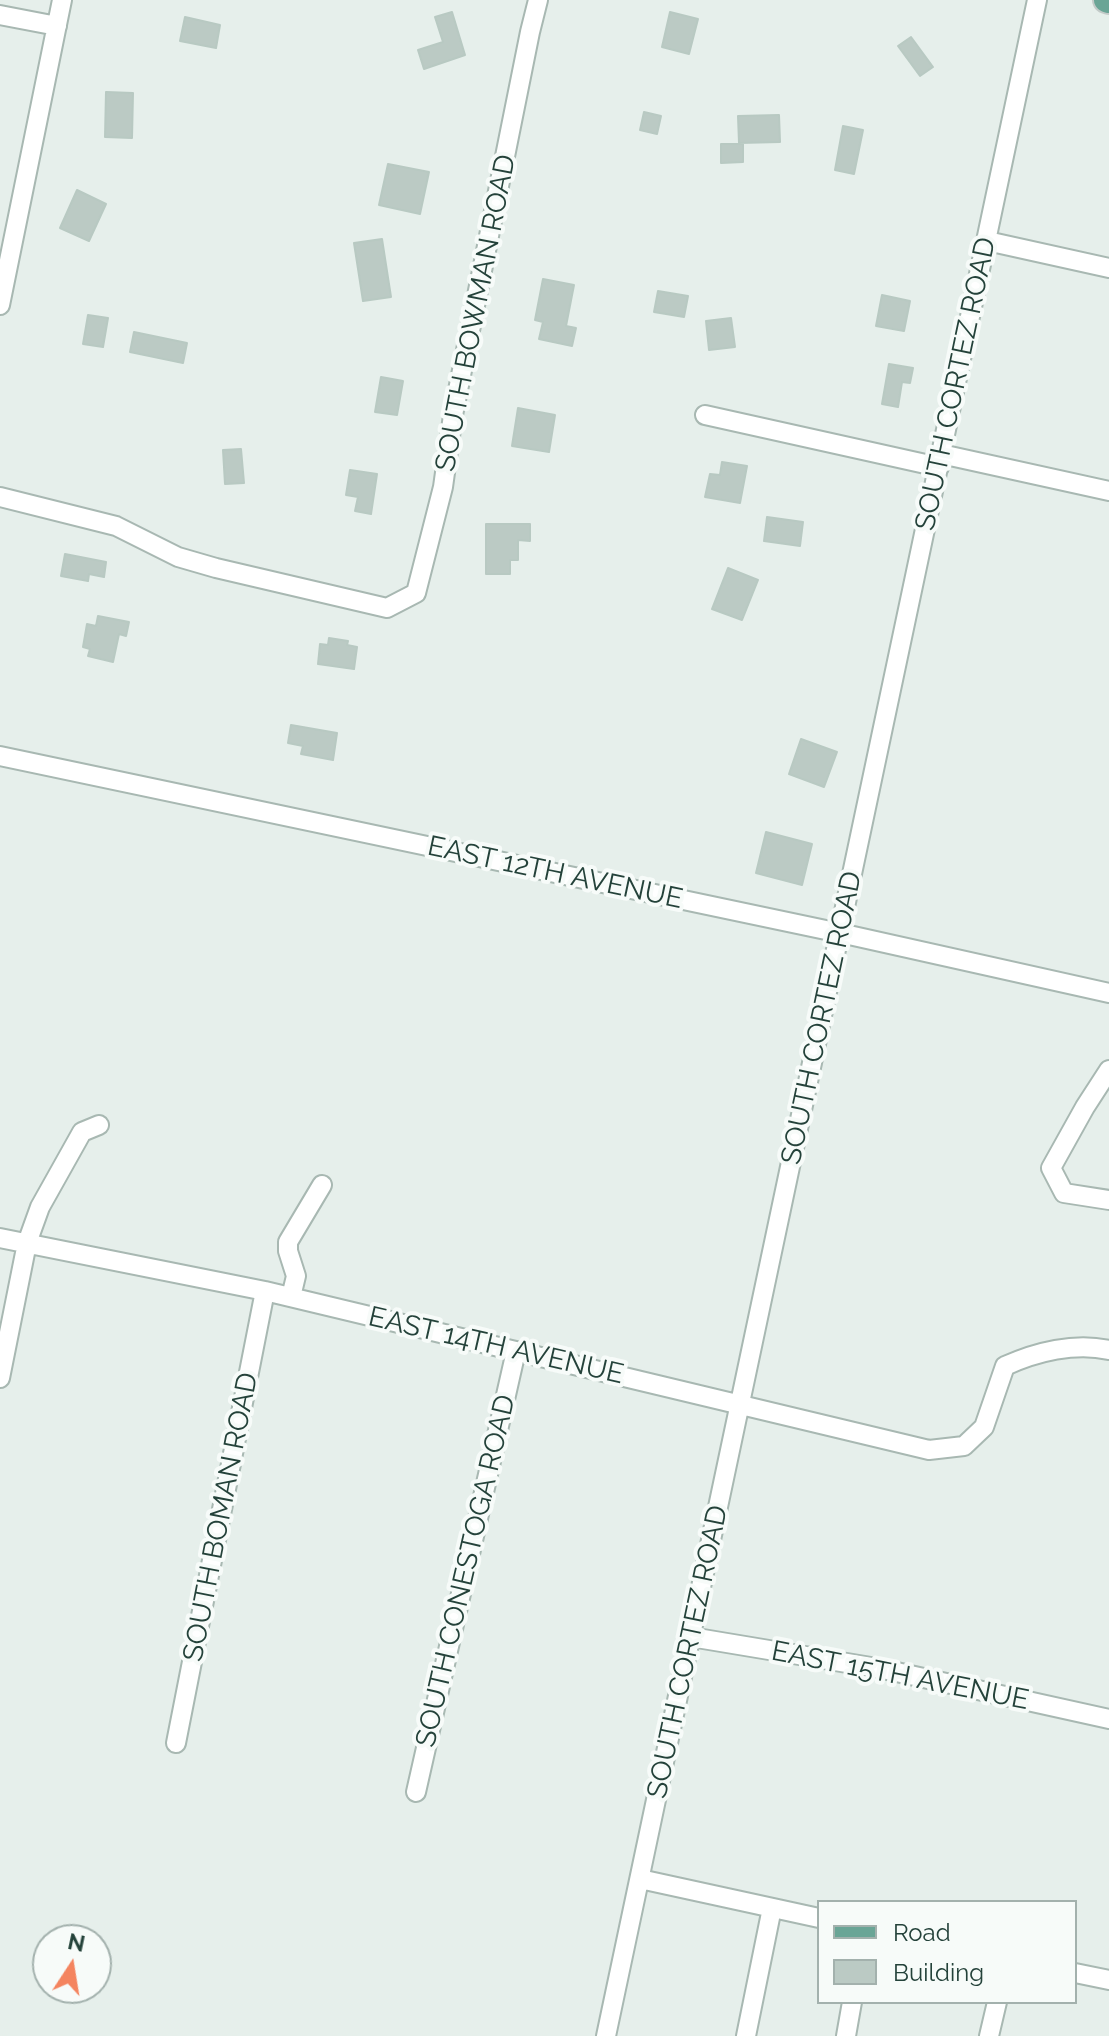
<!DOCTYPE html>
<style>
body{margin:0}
#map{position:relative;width:1109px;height:2036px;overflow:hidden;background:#e6efeb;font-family:Raleway,sans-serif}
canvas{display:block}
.legend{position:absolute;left:817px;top:1900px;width:260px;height:104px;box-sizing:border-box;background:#f7fbf9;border:2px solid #a3b1ad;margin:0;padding:10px 14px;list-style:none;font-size:24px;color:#24423a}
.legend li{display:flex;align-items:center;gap:16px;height:40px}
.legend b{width:40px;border:2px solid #a3b1ad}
.north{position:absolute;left:32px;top:1924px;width:80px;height:80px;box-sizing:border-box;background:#f7fbf9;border:2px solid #a3b1ad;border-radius:50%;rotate:12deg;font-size:22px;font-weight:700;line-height:32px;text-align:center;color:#24423a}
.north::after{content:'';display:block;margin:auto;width:28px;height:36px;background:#f4845f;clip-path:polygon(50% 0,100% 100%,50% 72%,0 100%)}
</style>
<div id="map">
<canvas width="1109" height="2036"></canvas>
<ul class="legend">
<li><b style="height:10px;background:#6aa596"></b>Road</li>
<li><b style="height:22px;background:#bbcac4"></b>Building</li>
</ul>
<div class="north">N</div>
</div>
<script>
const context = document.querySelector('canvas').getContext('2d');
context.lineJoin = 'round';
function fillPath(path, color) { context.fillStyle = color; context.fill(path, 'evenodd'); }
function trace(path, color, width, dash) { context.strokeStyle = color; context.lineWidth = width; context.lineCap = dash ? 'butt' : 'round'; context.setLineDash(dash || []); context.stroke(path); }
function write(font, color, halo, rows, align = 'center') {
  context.font = font + ' Raleway,sans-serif'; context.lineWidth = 8; context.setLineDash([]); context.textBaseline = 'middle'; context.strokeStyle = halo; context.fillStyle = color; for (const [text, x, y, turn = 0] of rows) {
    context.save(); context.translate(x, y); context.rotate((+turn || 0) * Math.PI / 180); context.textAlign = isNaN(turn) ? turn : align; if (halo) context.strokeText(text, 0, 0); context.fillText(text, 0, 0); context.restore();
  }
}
const building = new Path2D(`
 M452,12L465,55L424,69L418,50L443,42L435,17Z
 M670,12L698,19L689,54L662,47Z
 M185,17L220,25L216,48L180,41Z
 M911,37L933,67L920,76L898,46Z
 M106,92L133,93L132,138L105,137Z
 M644,112L661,116L657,134L640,130Z
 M779,115L780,142L739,143L738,116Z
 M843,126L863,130L854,174L835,170Z
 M721,144H743V162L721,163Z
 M388,164L429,172L420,214L379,205Z
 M77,190L106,204L89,241L60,228Z
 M382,239L391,297L363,301L354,243Z
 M543,279L574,285L566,326L576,328L572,346L539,339L543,322L535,320Z
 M658,291L688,296L684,317L654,312Z
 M882,295L910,301L904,331L876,326Z
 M88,315L108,318L103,347L83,344Z
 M731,318L735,347L709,350L706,321Z
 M134,332L187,343L183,363L130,352Z
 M889,364L913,368L910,383L902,382L898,407L882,404Z
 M381,377L403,381L397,415L375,412Z
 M518,408L555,415L549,452L512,446Z
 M241,449L244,483L225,484L223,450Z
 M722,462L747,466L740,503L705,497L710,474L720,475Z
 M350,470L377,474L371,514L355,511L358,497L346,495Z
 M767,517L803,522L800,546L764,541Z
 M486,524H530V541L518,540V560H510V574H486Z
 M65,554L106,562L104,577L89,574L88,581L61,576Z
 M728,568L758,580L742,620L712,609Z
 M98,616L129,622L126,636L119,634L113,662L88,656L90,649L83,647L87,624L96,626Z
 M329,638L348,641L347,645L357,647L354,669L318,664L320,644L328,645Z
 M291,725L337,733L333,760L301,754L303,746L288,743Z
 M801,739L837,752L824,787L789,774Z
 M766,832L812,844L802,885L756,873Z`);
fillPath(building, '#bbcac4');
trace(building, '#b8c9c2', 2);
const minor = new Path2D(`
 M0,15L57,26
 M987,241L1109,268
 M0,305L62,0
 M705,415L939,467
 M941,454L1109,491
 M0,497L116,526L178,557L216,568L387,608L416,593L443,487L453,415L530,32L538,0
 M0,756L840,933L1109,993
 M1109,1070L1085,1107L1051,1168L1064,1193L1109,1200
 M0,1238L265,1291L929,1450L964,1446L984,1427L1005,1366C1036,1352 1075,1342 1109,1350
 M291,1297L296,1276L288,1251V1242L322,1185
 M0,1378L27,1243L40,1207L82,1132L99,1125
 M691,1637L883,1669L1109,1719
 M176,1743L265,1291
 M416,1792L516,1351
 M640,1879L819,1918
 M1075,1973L1109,1980
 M606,2036L1037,0
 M746,2036L772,1908
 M846,2036L852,2002
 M989,2036L997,2002`);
const major = new Path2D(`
 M1106,0L1109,1`);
trace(minor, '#a8b8b2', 22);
trace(major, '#c2cac8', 28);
trace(minor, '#fff', 18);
trace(major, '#6aa596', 24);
write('28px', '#24423a', '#f7fbf9', [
 ["SOUTH BOWMAN ROAD",476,313,-79],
 ["SOUTH CORTEZ ROAD",956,384,-78],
 ["EAST 12TH AVENUE",555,873,12],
 ["SOUTH CORTEZ ROAD",822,1018,-78],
 ["EAST 14TH AVENUE",496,1346,13],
 ["SOUTH BOMAN ROAD",221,1517,-79],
 ["SOUTH CONESTOGA ROAD",466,1571,-77],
 ["SOUTH CORTEZ ROAD",688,1652,-78],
 ["EAST 15TH AVENUE",900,1676,11]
]);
</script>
